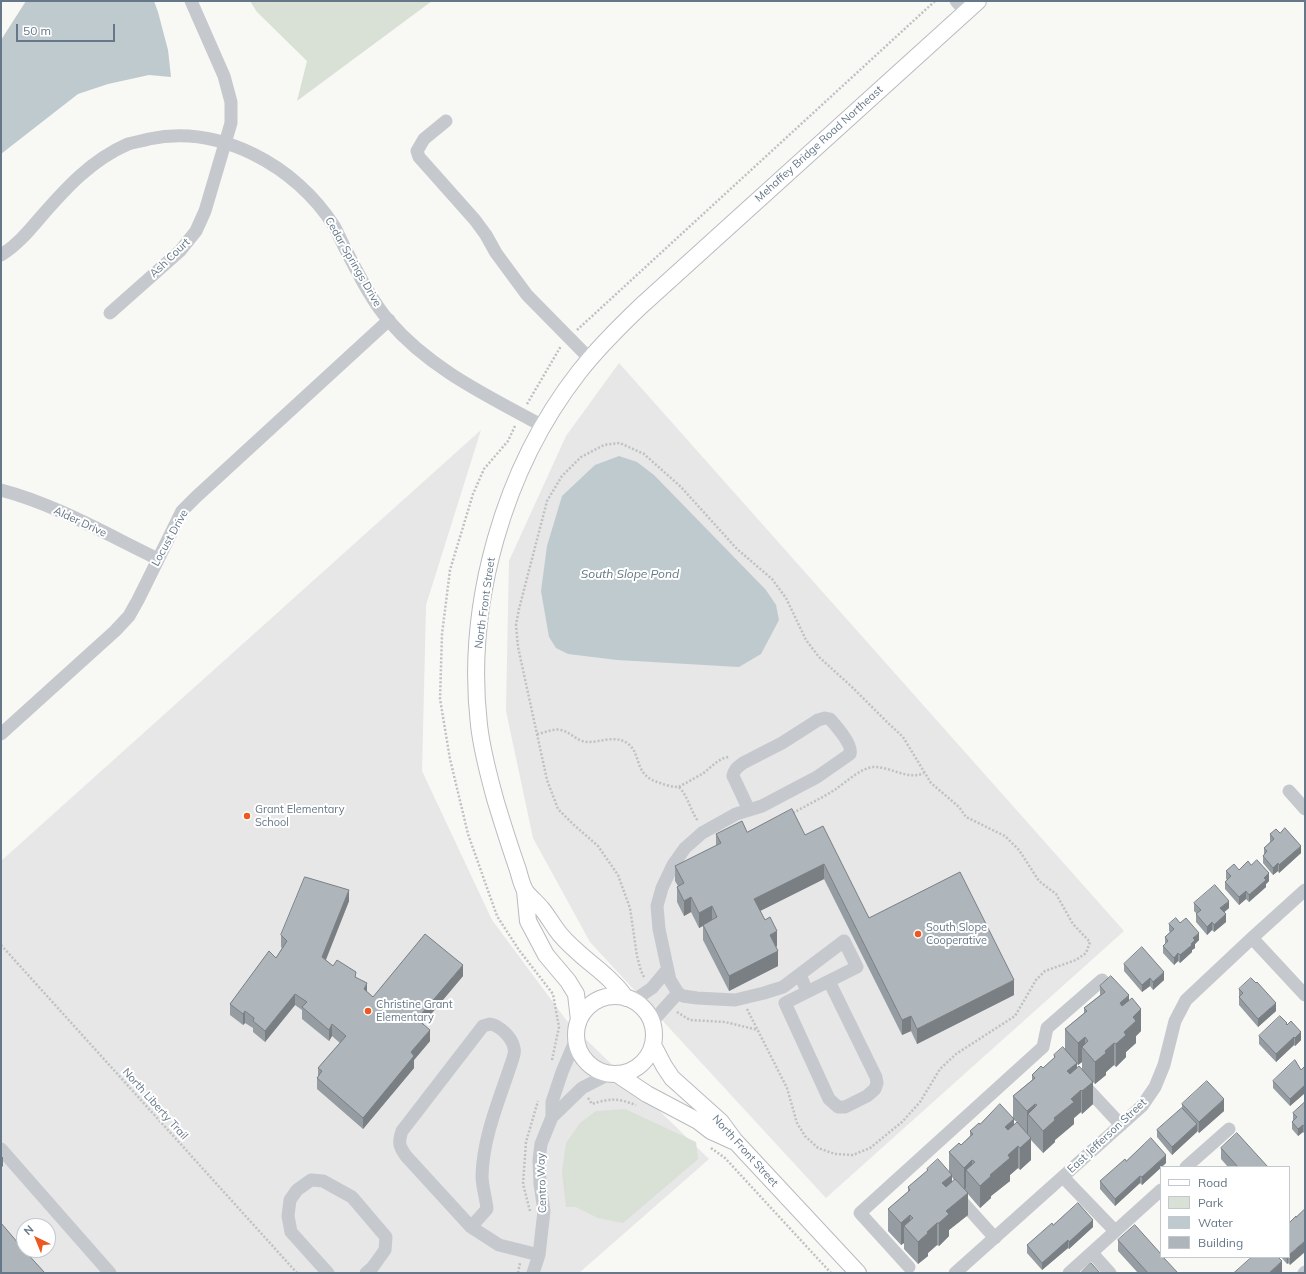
<!DOCTYPE html>
<style>
body{margin:0}
#map{position:relative;width:1306px;height:1274px;overflow:hidden;background:#f8f8f5;font-family:Mulish,sans-serif}
canvas{display:block}
.frame{position:absolute;inset:0;border:2px solid #657788;pointer-events:none}
.legend{position:absolute;left:1160px;top:1166px;width:130px;height:92px;box-sizing:border-box;background:#fff;border:1px solid #c1c9cf;margin:0;padding:5px 7px;list-style:none;font-size:12px;color:#657788}
.legend li{display:flex;align-items:center;gap:8px;height:20px}
.legend b{width:20px;border:1px solid #c1c9cf}
.north{position:absolute;left:16px;top:1218px;width:40px;height:40px;box-sizing:border-box;background:#fff;border:1px solid #c1c9cf;border-radius:50%;rotate:317deg;font-size:11px;font-weight:700;line-height:16px;text-align:center;color:#657788}
.north::after{content:'';display:block;margin:auto;width:14px;height:18px;background:#ed5820;clip-path:polygon(50% 0,100% 100%,50% 72%,0 100%)}
.scale{position:absolute;left:16px;top:24px;width:99px;height:18px;box-sizing:border-box;border:2px solid #657788;border-top:0;padding-left:5px;font-size:12px;line-height:14px;white-space:nowrap;color:#657788;-webkit-text-stroke:3px #fff;paint-order:stroke}
</style>
<div id="map">
<canvas width="1306" height="1274"></canvas>
<div class="frame"></div>
<ul class="legend">
<li><b style="height:5px;background:#fff"></b>Road</li>
<li><b style="height:11px;background:#d9e0d6"></b>Park</li>
<li><b style="height:11px;background:#bfcacf"></b>Water</li>
<li><b style="height:11px;background:#aeb6bc"></b>Building</li>
</ul>
<div class="north">N</div>
<div class="scale">50 m</div>
</div>
<script>
const context = document.querySelector('canvas').getContext('2d');
context.lineJoin = 'round';
function fillPath(path, color) { context.fillStyle = color; context.fill(path, 'evenodd'); }
function trace(path, color, width, dash) { context.strokeStyle = color; context.lineWidth = width; context.lineCap = dash ? 'butt' : 'round'; context.setLineDash(dash || []); context.stroke(path); }
function write(font, color, halo, rows, align = 'center') {
  context.font = font + ' Mulish,sans-serif'; context.lineWidth = 4; context.setLineDash([]); context.textBaseline = 'middle'; context.strokeStyle = halo; context.fillStyle = color; for (const [text, x, y, turn = 0] of rows) {
    context.save(); context.translate(x, y); context.rotate((+turn || 0) * Math.PI / 180); context.textAlign = isNaN(turn) ? turn : align; if (halo) context.strokeText(text, 0, 0); context.fillText(text, 0, 0); context.restore();
  }
}
fillPath(new Path2D(`
 M619,363L1124,931L826,1198L590,942L533,838L506,711L509,561L566,436Z
 M481,430L426,605L422,771L492,920L567,1021L709,1159L579,1273H1V861ZM24,1226H48V1250H24Z`), '#e6e7e6');
fillPath(new Path2D(`
 M250,1H432L297,101L307,61L257,12Z
 M625,1109L696,1142L698,1159L623,1223L598,1218L576,1207H566L562,1172L566,1143L580,1123L596,1111Z`), '#d9e0d6');
fillPath(new Path2D(`
 M26,1H154L158,12L168,50L171,77L149,75L108,84L78,94L1,154V40Z
 M619,456L637,462L654,475L766,590L776,605L779,620L761,654L739,667L617,660L568,654L556,648L549,637L541,591L547,546L562,496L595,465Z`), '#bfcacf');
const major = new Path2D(`
 M525,891L528,921L546,955L568,981L576,994L579,1020
 M576 1035a39 39 0 1 1 78 0a39 39 0 1 1-78 0Z
 M626,998C622,993 618,987 613,983C603,972 591,964 580,954C572,947 562,938 556,929C551,922 547,915 542,909C537,903 531,898 526,892C522,886 520,877 518,870C510,847 503,825 496,802C489,777 482,751 479,725C465,604 504,468 579,372C597,349 619,327 641,306L978,1
 M653,1045L664,1066L672,1078L721,1122L735,1141L858,1273
 M617,1074L647,1094L698,1121L711,1131L733,1141`);
trace(major, '#b8bcc0', 18);
trace(new Path2D(`
 M577,330L935,1
 M527,404L561,346
 M515,426L508,441L484,469L473,494L450,570L442,634L440,699L450,759L468,834L497,916L519,950L553,994L559,1027L552,1060
 M537,734C545,733 553,728 561,730C571,732 577,742 588,742C601,742 616,735 627,743C643,754 632,775 660,783C665,785 672,787 678,787C681,786 683,784 686,783C691,780 697,777 702,774C711,768 719,757 730,757
 M679,787C689,798 690,810 698,821
 M793,813C807,805 822,798 836,789C846,782 861,768 873,767C890,766 908,781 924,773
 M1,945L297,1273
 M644,977L641,971L637,956L630,908L618,875L598,846L574,825L558,809L547,780L518,647L516,625L519,609L547,501L562,476L581,457L604,445L620,443L644,454L681,487L737,549L772,579L786,598L806,640L819,657L852,687L887,722L903,737L931,783L959,807L966,817L1005,836L1019,850L1039,881L1056,894L1073,924L1090,942L1086,953L1076,960L1045,971L1036,980L1015,1016L956,1054L940,1069L920,1102L902,1122L870,1148L853,1155L835,1154L818,1148L805,1136L797,1123L787,1088L747,1009
 M677,1012L690,1020L725,1022L758,1030
 M588,1098L592,1104C611,1098 617,1098 636,1105
 M711,1148L725,1158L831,1273
 M530,1211L523,1184L526,1142L538,1101
 M518,1273L520,1263`), '#bec1c3', 2.5, [2, 2]);
trace(new Path2D(`
 M956,1L966,12
 M446,121L424,139L417,151L419,157L475,220L486,235L496,253L527,295L590,359
 M1,255C16,246 28,232 39,219C65,189 91,160 128,144C135,142 142,141 149,139C220,124 296,166 334,226C339,235 343,245 348,254C360,277 372,301 389,321C430,369 488,396 543,426
 M110,313L180,251L196,231L205,211L231,123V102L224,76L191,1
 M1,490C55,504 108,535 158,559
 M1,734L115,631L129,616L138,600L182,511L196,497L389,320
 M1289,791L1305,809
 M749,810L733,776C734,769 738,767 743,763L782,743L818,720L825,718L830,719C837,727 853,745 850,754L817,777L762,806L736,814L702,833L685,848L673,865L662,888L657,906L659,929L670,980L678,993L683,996L697,998L735,1000L764,993L783,987L844,941L857,967L829,981L876,1077L877,1083L875,1089L867,1096L845,1107H838L829,1099L785,1003L807,992L800,974
 M1252,938L1305,995
 M807,992L829,981
 M633,1001L652,988L667,970
 M652,1022L678,993
 M490,1024C500,1026 512,1037 514,1048C515,1051 514,1055 513,1058C501,1096 483,1135 482,1176C482,1186 486,1198 487,1209L471,1227L406,1156C399,1146 398,1143 402,1131L483,1026Z
 M1081,1082L1121,1125
 M552,1117L582,1088L609,1074
 M1,1149L110,1273
 M1186,1167L1229,1129
 M1063,1177L1115,1231
 M957,1196L995,1238
 M471,1227L499,1245L539,1255
 M1092,1253L1110,1273
 M909,1267L860,1213L1043,1047L1047,1028L1102,980L1116,995
 M328,1273L291,1232L288,1216L290,1200L297,1190L311,1180L323,1181L352,1197L386,1237L385,1250L372,1268L366,1273
 M533,1273L539,1255L544,1211L540,1184L539,1160L541,1144L552,1117V1102L562,1072L576,1039
 M955,1273L1142,1106L1155,1087L1164,1065L1175,1021L1186,1000L1252,938L1305,890
 M1069,1273L1161,1190
 M1304,1273L1305,1272`), '#c5c9cd', 13);
trace(major, '#fff', 16);
fillPath(new Path2D(`
 M747,832L805,835L869,918L1014,995L917,1044L911,1031L902,1035L824,879L760,911L777,946L776,947L778,966L729,991L703,940V926L699,928L691,912L684,916L677,902V887L678,886L675,881V866L716,846V834Z
 M1280,833L1301,853L1279,873L1278,871L1273,875L1263,863V856L1264,855V848L1270,842V834Z
 M1251,865L1269,881L1266,884V887L1249,902L1246,899L1239,905L1225,889V882L1227,880L1226,879V871L1239,870Z
 M349,901L326,960L333,966L356,977L367,992L373,997L463,976L422,1024L430,1041L414,1060V1068L363,1129L317,1089V1078L318,1077V1068L340,1043L332,1036L329,1041L302,1019V1010L295,1005L265,1042L253,1032V1028L245,1023L243,1025L230,1015V1004L276,958L282,948L281,947V935Z
 M1194,903L1229,908L1224,912L1226,922L1214,932L1212,930L1207,935L1196,922V914H1197L1194,911Z
 M1180,923L1199,940L1195,944V948L1192,950V952L1180,963L1178,961L1174,965L1163,953V946L1165,944V937L1170,932L1169,931V924Z
 M1124,964L1164,980L1153,990L1150,986L1142,992L1124,971Z
 M1100,986L1129,1001L1141,1031L1136,1036V1043L1126,1052V1057L1116,1067L1114,1065L1106,1072V1075L1095,1084L1093,1082V1104L1082,1114L1081,1112L1074,1118V1124L1055,1140V1142L1043,1153L1031,1140V1160L1020,1170L1018,1168L1010,1175V1181L991,1196V1198L980,1208L968,1194V1215L949,1230V1236L939,1246L937,1245L928,1253V1256L918,1264L904,1249V1243L901,1245L888,1231V1209L908,1192V1187L927,1171V1169L949,1172V1152L961,1145L970,1136V1131L980,1124L1013,1117V1096L1032,1080V1075L1043,1068L1054,1058V1055L1065,1049V1029L1084,1013V1008L1100,995ZM1082,1062V1069L1077,1068V1064L1078,1065ZM1014,1120L1017,1122L1014,1125ZM952,1177L954,1180L952,1182Z
 M1239,989L1276,1011L1258,1027L1239,1005Z
 M1287,1025L1301,1040L1295,1046L1294,1045L1276,1062L1259,1044V1036Z
 M1305,1066V1093L1290,1106L1273,1088V1081L1301,1070Z
 M1305,1102V1134L1303,1132L1298,1136L1292,1129V1122L1293,1120V1113Z
 M1182,1104L1224,1111L1199,1133L1197,1131L1172,1155L1157,1137V1130L1182,1108Z
 M1221,1148L1268,1167H1228L1221,1159Z
 M1126,1161L1166,1163L1142,1185L1140,1183L1115,1206L1100,1189V1181Z
 M1296,1216L1290,1265L1288,1263L1287,1264L1281,1257H1289V1223Z
 M1053,1225L1093,1227L1069,1249L1068,1248L1042,1270L1027,1253V1245Z
 M1118,1240L1178,1273H1138L1118,1251Z`), '#969da2');
fillPath(new Path2D(`
 M1301,846V853L1279,873V865Z
 M1278,863V871L1273,875V868Z
 M824,864V879L754,914V899Z
 M1269,873V881L1266,884V887L1249,902V895L1264,878Z
 M349,890V901L322,969V957Z
 M1246,891V899L1239,905V897Z
 M691,897V912L684,916V901Z
 M1229,901V908L1220,916V908Z
 M712,906V921L699,928V913Z
 M1226,914V922L1214,932V925Z
 M1212,922V930L1207,935V927Z
 M777,931V946L770,950V935Z
 M1199,933V940L1195,944V948L1192,950V952L1180,963V955L1193,938Z
 M778,951V966L729,991V976Z
 M1178,953V961L1174,965V958Z
 M463,965V976L417,1031V1019Z
 M1164,972V980L1153,990V982Z
 M1150,978V986L1142,992V985Z
 M1014,980V995L917,1044V1029Z
 M367,983V994L364,989Z
 M295,994V1005L265,1042V1031Z
 M1129,995V1017L1120,1003Z
 M1276,1003V1011L1258,1027V1019Z
 M1141,1009V1031L1136,1036V1043L1126,1052V1057L1116,1067V1044L1133,1017Z
 M245,1011V1023L243,1025V1014Z
 M911,1016V1031L902,1035V1020Z
 M332,1024V1036L329,1041V1030Z
 M430,1030V1041L414,1060V1068L363,1129V1118L411,1052Z
 M1301,1032V1040L1295,1046V1038Z
 M1085,1037V1051L1082,1047V1062L1078,1065V1043Z
 M1294,1037V1045L1276,1062V1054Z
 M1114,1043V1065L1106,1072V1075L1095,1084V1062L1105,1051Z
 M1077,1063V1085L1067,1071Z
 M1093,1082V1104L1082,1114V1091Z
 M1305,1085V1093L1290,1106V1099Z
 M1081,1090V1112L1074,1118V1124L1055,1140V1142L1043,1153V1131L1071,1099Z
 M1224,1099V1111L1199,1133V1122Z
 M1035,1104V1122L1028,1114V1133L1027,1134V1111Z
 M1014,1119V1141L1005,1127Z
 M1197,1124V1132L1172,1155V1147Z
 M1303,1125V1132L1298,1136V1129Z
 M1031,1138V1160L1020,1170V1148Z
 M1018,1146V1168L1010,1175V1181L991,1196V1198L980,1208V1186L1008,1155Z
 M1166,1155V1163L1142,1185V1177Z
 M3,1158V1166L1,1168V1160Z
 M972,1160V1177L966,1170V1188L964,1190V1168Z
 M952,1175V1197L942,1183Z
 M1140,1176V1183L1115,1206V1199Z
 M968,1193V1215L949,1230V1236L939,1246V1223L946,1211Z
 M910,1215V1233L904,1226V1243L901,1245V1223Z
 M1093,1220V1227L1069,1249V1242Z
 M937,1223V1245L928,1253V1256L918,1264V1242L927,1232Z
 M1068,1240V1248L1042,1270V1263Z
 M1305,1241V1252L1290,1265V1254Z
 M1287,1257H1288V1263L1287,1264Z
 M1282,1261V1273H1269Z`), '#7a7f84');
const building = new Path2D(`
 M792,809L805,835L823,826L869,918L960,872L1014,980L917,1029L911,1016L902,1020L824,864L754,899L765,920L770,917L777,931L770,935L778,951L729,976L703,925L717,917L712,906L699,913L691,897L684,901L677,887L684,883L675,866L721,843L716,834L742,821L747,832Z
 M1285,828L1301,846L1279,865L1278,863L1273,868L1263,856L1267,851L1264,848L1274,839L1270,834L1276,829L1280,833Z
 M1257,860L1269,873L1264,878L1266,880L1249,895L1246,891L1239,897L1225,882L1231,876L1226,871L1234,864L1239,870L1248,861L1251,865Z
 M305,877L349,890L322,957L333,966L337,960L356,972L355,977L367,983L364,989L373,997L425,934L463,965L417,1019L430,1030L411,1052L414,1056L363,1118L317,1078L322,1071L318,1068L346,1036L332,1024L329,1030L302,1007L307,1002L295,994L265,1031L253,1021L254,1018L245,1011L243,1014L230,1004L269,951L276,958L287,941L281,935Z
 M1215,885L1229,901L1220,908L1226,914L1214,925L1212,922L1207,927L1196,914L1201,910L1194,903Z
 M1176,918L1180,923L1186,918L1199,933L1193,938L1195,940L1191,944L1192,945L1180,955L1178,953L1174,958L1163,946L1168,941L1165,937L1174,929L1169,924Z
 M1142,947L1164,972L1153,982L1150,978L1142,985L1124,964Z
 M1111,976L1129,995L1120,1003L1122,1006L1132,998L1141,1009L1133,1017L1136,1021L1124,1032L1126,1035L1116,1044L1114,1043L1105,1051L1106,1053L1095,1062L1082,1047L1088,1041L1085,1037L1078,1043L1065,1029L1087,1011L1084,1008L1105,992L1100,986Z
 M1251,978L1256,983L1257,982L1276,1003L1258,1019L1239,997L1243,993L1239,989Z
 M1280,1016L1287,1023L1286,1024L1287,1025L1291,1021L1301,1032L1295,1038L1294,1037L1276,1054L1259,1036Z
 M1063,1047L1077,1063L1067,1071L1070,1074L1079,1066L1093,1082L1082,1091L1081,1090L1071,1099L1074,1102L1054,1118L1055,1120L1043,1131L1028,1114L1037,1105L1035,1104L1027,1111L1013,1096L1035,1078L1032,1075L1041,1066L1043,1068L1055,1057L1054,1055Z
 M1295,1060L1301,1070L1305,1066V1085L1290,1099L1273,1081Z
 M1207,1081L1224,1099L1199,1122L1182,1104Z
 M1305,1102V1127L1303,1125L1298,1129L1292,1122L1297,1117L1293,1113Z
 M1000,1104L1014,1119L1005,1127L1008,1130L1017,1122L1031,1138L1020,1148L1018,1146L1008,1155L1010,1158L990,1175L991,1176L980,1186L966,1170L975,1162L972,1160L964,1168L949,1152L959,1143L961,1145L973,1134L970,1131L979,1123L980,1124Z
 M1182,1108L1197,1124L1172,1147L1157,1130Z
 M1237,1133L1268,1167H1238L1221,1148Z
 M1151,1138L1166,1155L1142,1177L1140,1176L1115,1199L1100,1181L1125,1159L1126,1161Z
 M1,1156L3,1158L1,1160Z
 M938,1159L952,1175L942,1183L946,1187L955,1179L968,1193L946,1211L949,1214L939,1223H937L927,1232L928,1233L918,1242L904,1226L913,1218L910,1215L901,1223L888,1209L910,1190L908,1187L928,1170L927,1169Z
 M1078,1203L1093,1220L1069,1242L1068,1240L1042,1263L1027,1245L1052,1223L1053,1225Z
 M1305,1209V1241L1290,1254L1289,1253V1223L1296,1216V1217Z
 M1,1223L24,1250L45,1273H1Z
 M1135,1225L1161,1254V1257H1163L1178,1273H1148L1118,1240Z
 M1252,1257H1278L1282,1261L1269,1273H1234Z
 M1091,1263L1100,1273H1081Z`);
fillPath(building, '#aeb6bc');
trace(building, '#7a7f84', 1);
for (const [x, y, r, color] of [
 [247,816,4,"#ed5820"],
 [918,934,4,"#ed5820"],
 [368,1011,4,"#ed5820"]
]) { const dot = new Path2D(); dot.arc(x, y, r, 0, 2 * Math.PI); context.fillStyle = color; context.fill(dot); trace(dot, '#fff', 1.5); }
write('11px', '#657788', '#fff', [
 ["Mehaffey Bridge Road Northeast",819,144,-42],
 ["Ash Court",170,258,-44],
 ["Cedar Springs Drive",353,262,60],
 ["Alder Drive",80,522,25],
 ["Locust Drive",170,538,-61],
 ["North Front Street",485,603,-82],
 ["North Liberty Trail",155,1104,48],
 ["East Jefferson Street",1107,1136,-43],
 ["North Front Street",745,1151,48],
 ["Centro Way",542,1183,-92]
]);
write('11px', '#657788', '#fff', [
 ["Grant Elementary",255,810],
 ["School",255,823],
 ["South Slope",926,928],
 ["Cooperative",926,941],
 ["Christine Grant",376,1005],
 ["Elementary",376,1018]
], 'left');
write('italic 12px', '#617983', '#fff', [
 ["South Slope Pond",630,574]
]);
</script>
